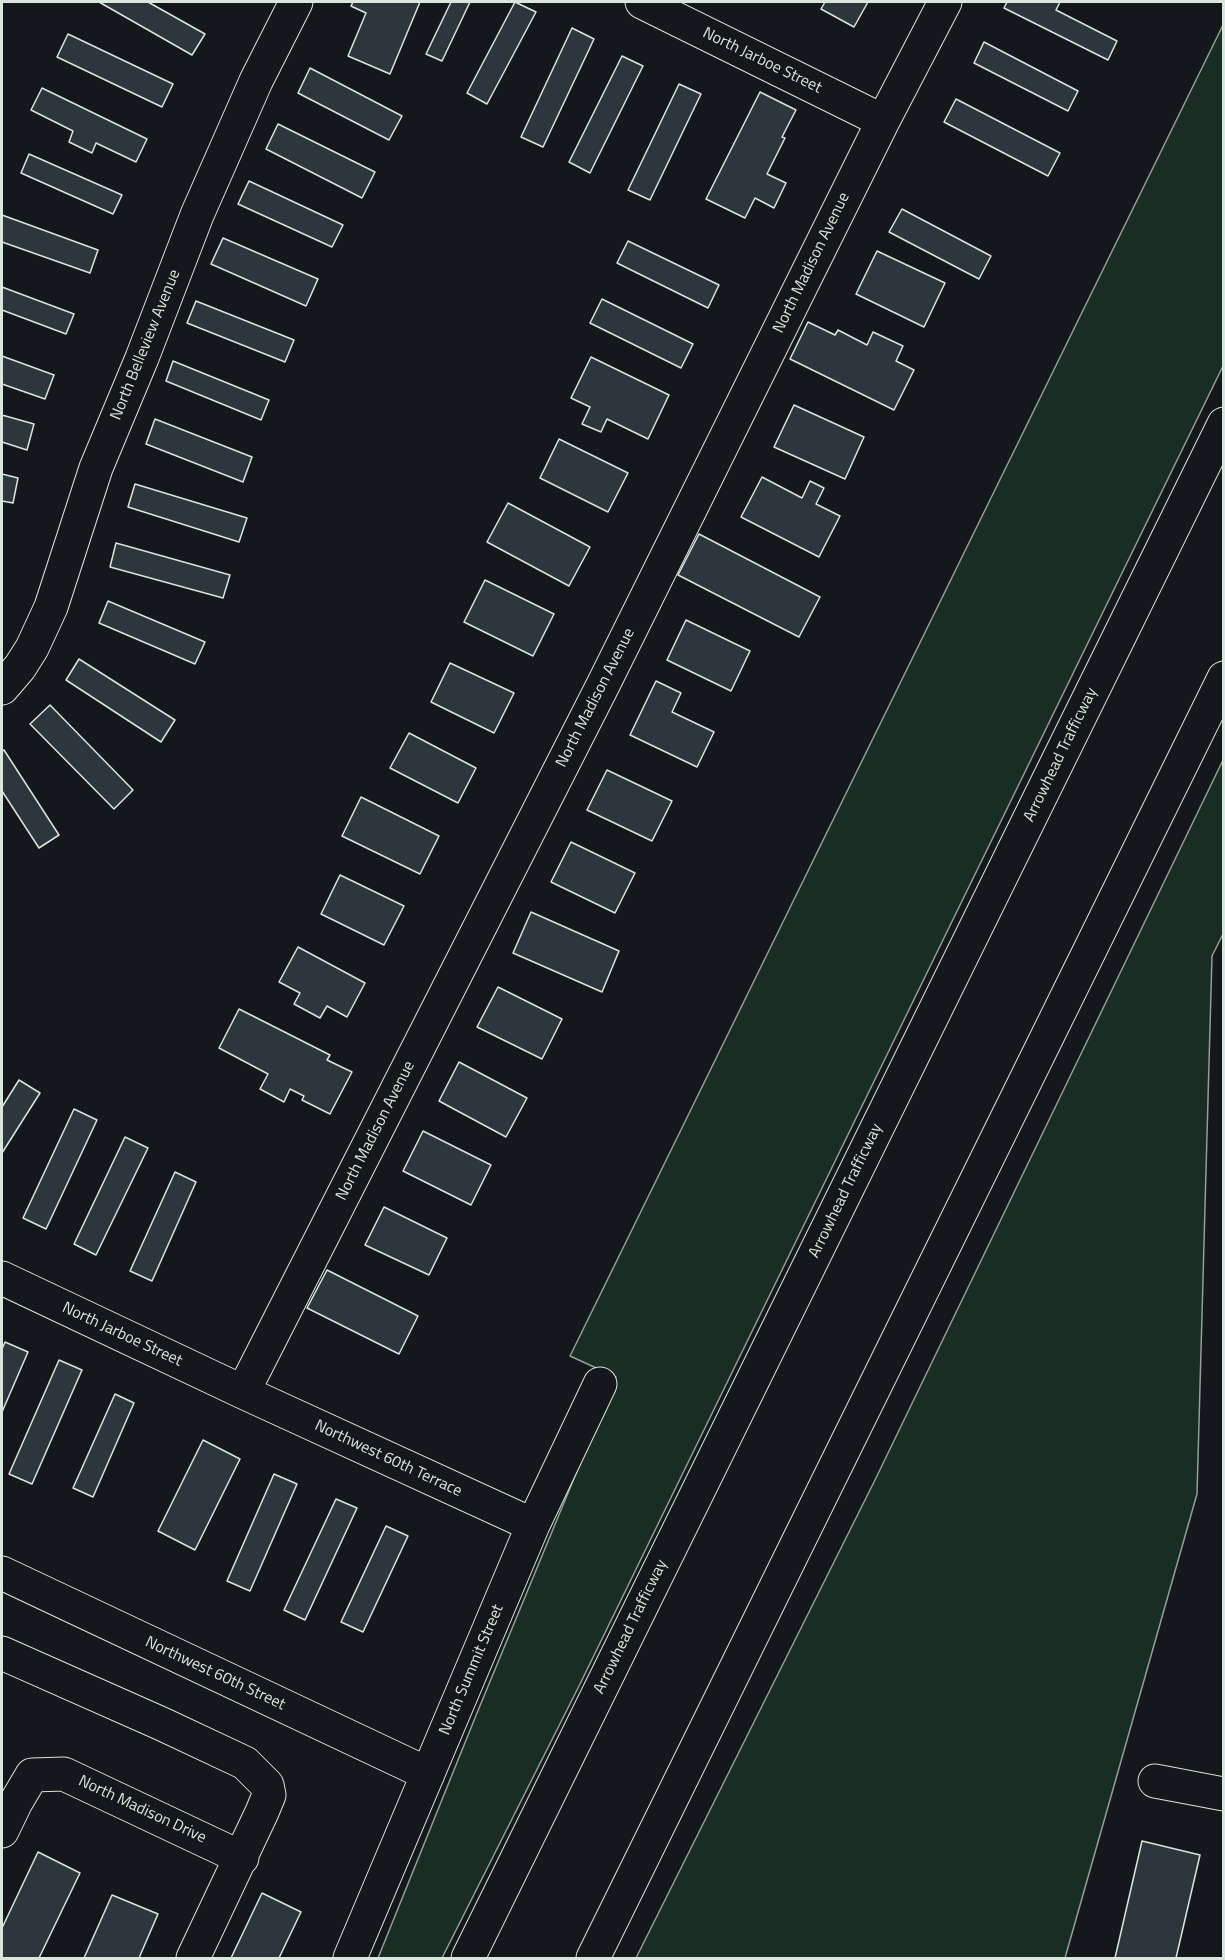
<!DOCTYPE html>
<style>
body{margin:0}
#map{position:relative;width:1225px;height:1960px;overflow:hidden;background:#14181c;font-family:"Titillium Web",sans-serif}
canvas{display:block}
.frame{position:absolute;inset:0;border:3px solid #d8e6dc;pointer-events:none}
</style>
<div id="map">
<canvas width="1225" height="1960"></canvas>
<div class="frame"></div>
</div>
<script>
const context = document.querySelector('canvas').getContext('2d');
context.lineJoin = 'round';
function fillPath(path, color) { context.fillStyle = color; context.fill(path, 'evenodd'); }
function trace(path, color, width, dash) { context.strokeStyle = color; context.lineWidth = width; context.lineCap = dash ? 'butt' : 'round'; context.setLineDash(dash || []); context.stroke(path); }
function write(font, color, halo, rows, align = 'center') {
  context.font = font + ' "Titillium Web",sans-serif'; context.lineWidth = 4.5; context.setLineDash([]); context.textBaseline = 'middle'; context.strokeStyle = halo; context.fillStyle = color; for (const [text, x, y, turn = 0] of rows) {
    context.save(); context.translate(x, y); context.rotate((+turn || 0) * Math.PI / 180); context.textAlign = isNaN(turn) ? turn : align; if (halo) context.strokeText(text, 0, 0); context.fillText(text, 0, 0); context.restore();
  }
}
const green = new Path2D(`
 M1223,25V366L580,1684L442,1958H378L477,1713L616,1377L570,1356Z
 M1223,760L1224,932L1212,956L1197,1494L1065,1958H636L875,1480Z`);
fillPath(green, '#1a2d24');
trace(green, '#939e99', 1.5);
const building = new Path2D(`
 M99,2H148L205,34L192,55Z
 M353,2H420L390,74L348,56L366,13L351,6Z
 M451,2H470L442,61L426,54Z
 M515,2L536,12L487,104L467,93Z
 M825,2H868L854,27L821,9Z
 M1007,2H1060L1056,10L1117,41L1108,60L1004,8Z
 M572,28L594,39L543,147L521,137Z
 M68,34L173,84L162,107L57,57Z
 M984,42L1078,91L1068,111L974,63Z
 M622,56L643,66L590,173L569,162Z
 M310,68L402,116L389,140L298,93Z
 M679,84L701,94L650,200L628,190Z
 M42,88L147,139L136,162L96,143L92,153L69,142L73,131L31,110Z
 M760,92L796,110L782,137L785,138L767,174L786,183L774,208L755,198L745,218L706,199Z
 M956,99L1060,153L1048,176L944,122Z
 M278,124L375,172L362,198L266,149Z
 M29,154L122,195L113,214L21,173Z
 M249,181L343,225L332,247L238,204Z
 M902,209L991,256L979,279L889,232Z
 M2,215L98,250L90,273L2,242Z
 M223,238L318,279L306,306L211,264Z
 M628,241L719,285L708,308L617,263Z
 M877,251L945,283L924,327L856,294Z
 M2,287L74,314L66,334L2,310Z
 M602,299L693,344L681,368L590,323Z
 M196,301L294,340L285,362L187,323Z
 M808,322L835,335L838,330L867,345L873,332L903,346L896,361L914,370L894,410L790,359Z
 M2,356L54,375L45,399L2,384Z
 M591,357L669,395L648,439L607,419L601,432L582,424L590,407L571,398Z
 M173,361L269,400L261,420L166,381Z
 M794,405L864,437L845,479L774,447Z
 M2,415L34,424L27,450L2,442Z
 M155,419L252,457L243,482L146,444Z
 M559,439L628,473L608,512L540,478Z
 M2,474L18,478L13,503L2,501Z
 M762,477L802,498L810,481L824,488L816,504L840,516L819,557L741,517Z
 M135,484L247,518L239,542L128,507Z
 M508,503L590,547L569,586L487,542Z
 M699,534L820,597L799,637L678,575Z
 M116,543L230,575L223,598L110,567Z
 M485,580L554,614L533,656L464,622Z
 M108,601L205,642L195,664L99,623Z
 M686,620L750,651L731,691L667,660Z
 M79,659L175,720L161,742L66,680Z
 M450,663L514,693L494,733L431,702Z
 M656,681L681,693L672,712L714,732L697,767L630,735Z
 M50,705L133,790L114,809L30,724Z
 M409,733L476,768L458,803L390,768Z
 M4,750L59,835L39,848L2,791V751Z
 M607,770L672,801L652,841L587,810Z
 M361,797L439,836L420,874L342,836Z
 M571,842L635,873L615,913L551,882Z
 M340,875L404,906L384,945L321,914Z
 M531,912L619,951L602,992L513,953Z
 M298,947L365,983L347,1017L327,1006L320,1018L294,1004L300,993L279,982Z
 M498,987L562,1019L542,1059L477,1027Z
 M239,1009L330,1055L327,1060L352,1072L330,1114L302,1100L304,1096L290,1089L284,1102L260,1089L268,1074L219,1048Z
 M459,1062L527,1098L506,1137L439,1101Z
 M19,1080L40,1093L2,1153V1107Z
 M74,1109L97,1120L46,1229L23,1218Z
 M423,1131L491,1165L471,1205L403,1171Z
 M125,1137L148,1148L96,1255L74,1244Z
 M175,1172L196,1182L152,1281L130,1271Z
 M384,1207L447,1238L429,1275L365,1245Z
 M327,1270L418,1316L399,1354L307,1308Z
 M5,1342L28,1352L2,1412V1349Z
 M59,1360L82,1370L32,1484L9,1474Z
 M115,1394L134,1403L93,1497L73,1488Z
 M203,1440L240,1459L195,1550L158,1531Z
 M274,1474L297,1484L250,1591L227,1581Z
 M336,1499L357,1508L305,1620L284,1610Z
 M386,1526L408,1536L363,1632L341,1622Z
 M1142,1841L1200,1855L1176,1958H1115Z
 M38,1852L80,1873L39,1958H2V1928Z
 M262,1893L301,1912L279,1958H231Z
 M112,1895L158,1914L139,1958H84Z`);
fillPath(building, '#2c363c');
trace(building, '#d8e6dc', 1.5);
const minor = new Path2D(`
 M642,2L883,121
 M2,688L20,667L32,648L51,607L96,468L142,358L197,215L256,81L296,2
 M2,1278L243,1392L533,1525
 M243,1392L603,685L883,121L945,2
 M2,1573L428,1774
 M2,1653L162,1724L245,1763L267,1785L269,1795L262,1812L193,1958
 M1155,1781L1224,1794
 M2,1831L16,1802L32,1775L64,1774L242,1858
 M350,1958L533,1525L600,1384`);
const highway = new Path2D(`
 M468,1958L1224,424
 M593,1958L1224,678`);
trace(minor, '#d8e6dc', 35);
trace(highway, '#d8e6dc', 35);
trace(minor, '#14181c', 33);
trace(highway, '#14181c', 33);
write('16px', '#d8e6dc', '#14181c', [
 ["North Jarboe Street",762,61,26],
 ["North Madison Avenue",812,263,-64],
 ["North Belleview Avenue",146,345,-68],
 ["North Madison Avenue",596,698,-63],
 ["Arrowhead Trafficway",1061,755,-64],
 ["North Madison Avenue",376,1131,-63],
 ["Arrowhead Trafficway",846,1191,-64],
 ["North Jarboe Street",122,1335,25],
 ["Northwest 60th Terrace",388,1459,25],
 ["Arrowhead Trafficway",631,1627,-64],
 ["North Summit Street",472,1670,-67],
 ["Northwest 60th Street",215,1674,25],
 ["North Madison Drive",142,1810,25]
]);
</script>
